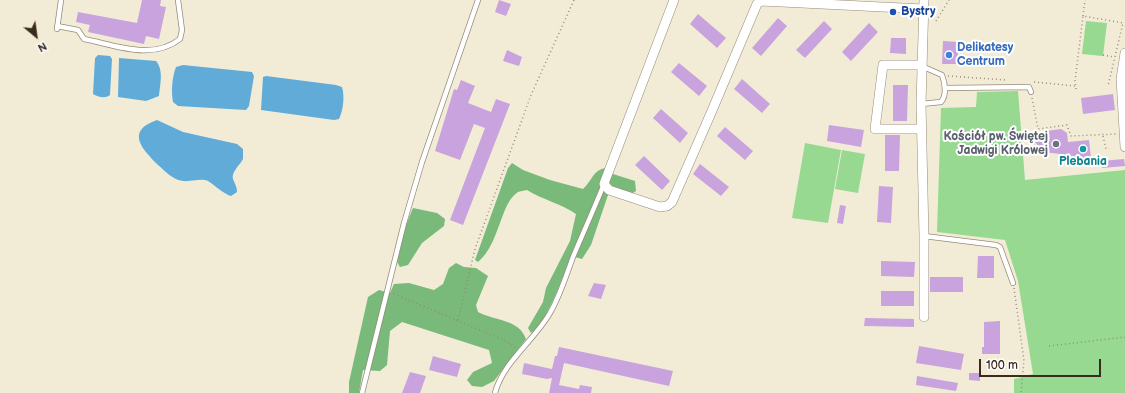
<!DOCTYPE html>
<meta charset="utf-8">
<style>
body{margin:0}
#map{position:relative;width:1125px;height:393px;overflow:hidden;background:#f2ecd6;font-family:"Balsamiq Sans",sans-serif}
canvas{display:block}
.north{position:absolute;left:16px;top:16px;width:40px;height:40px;-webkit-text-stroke:3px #fff;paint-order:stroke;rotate:151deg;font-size:11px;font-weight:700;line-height:16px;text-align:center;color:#3b2a1e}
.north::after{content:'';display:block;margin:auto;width:14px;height:18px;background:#3b2a1e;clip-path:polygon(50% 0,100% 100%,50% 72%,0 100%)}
.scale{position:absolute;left:979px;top:359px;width:122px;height:18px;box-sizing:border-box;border:2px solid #3b2a1e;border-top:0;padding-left:5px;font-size:12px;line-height:14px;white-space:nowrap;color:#3b2a1e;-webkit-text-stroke:3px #fff;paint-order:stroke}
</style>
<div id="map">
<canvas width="1125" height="393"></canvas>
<div class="north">N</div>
<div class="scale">100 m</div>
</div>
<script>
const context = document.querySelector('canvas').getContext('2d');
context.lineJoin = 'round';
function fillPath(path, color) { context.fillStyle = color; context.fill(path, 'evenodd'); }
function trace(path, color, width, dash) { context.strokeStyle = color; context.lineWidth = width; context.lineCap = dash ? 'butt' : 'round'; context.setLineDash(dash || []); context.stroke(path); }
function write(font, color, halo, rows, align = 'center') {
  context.font = font + ' "Balsamiq Sans",sans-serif'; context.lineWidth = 4; context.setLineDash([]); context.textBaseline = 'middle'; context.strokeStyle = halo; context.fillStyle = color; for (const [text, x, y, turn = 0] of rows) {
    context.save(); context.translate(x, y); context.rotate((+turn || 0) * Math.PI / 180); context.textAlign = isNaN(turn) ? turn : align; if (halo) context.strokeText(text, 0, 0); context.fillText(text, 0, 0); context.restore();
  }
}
fillPath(new Path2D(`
 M1086,21L1107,23L1103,56L1082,54Z
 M1018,91L1025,180L1125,170V393H1014V379L1033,374L1018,281L1005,240L937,232L941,108L976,107L977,92Z
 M805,143L841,150L828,223L792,218Z
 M842,150L865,154L858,193L835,189Z`), '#97d990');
fillPath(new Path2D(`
 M512,163L523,170L550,180L583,189C593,180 593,169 607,168L613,174L635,181L636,191L630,195L617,190L608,195L591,245L582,259L571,256C564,274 547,323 531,333L528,328L543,302L546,288L570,241L576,214C560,203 543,200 527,190C524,191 520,191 518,192C500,203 500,244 478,262L475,260L508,168Z
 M413,208L437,213L445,219L444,226L422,243L408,265L400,267L397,262L406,225Z
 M456,263L464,267L476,268L488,276L476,305L478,312C495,321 519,319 526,339L494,381L482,387L472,386L467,380L473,372L492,363L489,350L402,322L390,331L387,365L380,371L363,370L359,393H349V382L368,297L379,290L390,293L394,284L409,283L434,290L443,284L449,268Z`), '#79b97a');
fillPath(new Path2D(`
 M98,55L110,56L112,59L110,95C105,99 98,97 93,94L95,58Z
 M119,58L156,61C164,70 160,85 159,96L146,101L118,97Z
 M183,65L252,72L254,76L249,106L246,110L178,106L173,102C171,92 172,77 176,67Z
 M266,76L336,85L342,87C345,97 343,111 339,119L334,120L261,110L263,77Z
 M157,120L183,132L237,144L243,149V159C240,165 231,172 233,179C235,184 237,187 237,192L231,196C222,193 216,186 208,181C200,178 191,182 183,181C173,180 165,171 158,165C142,149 125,131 157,120Z`), '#61abd9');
fillPath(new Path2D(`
 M142,0H161L160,6L166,7L159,39L146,36L144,44L88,32L90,25L76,22L78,12L137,23Z
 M499,0L511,4L506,16L495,12Z
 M698,14L726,38L717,48L690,24Z
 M778,18L787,26L761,56L752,48Z
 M824,21L832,29L805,58L796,50Z
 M869,23L878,32L851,61L842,52Z
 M891,38H906V54L890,53Z
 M943,41L959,42L957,64H942Z
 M507,50L522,57L519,66L503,61Z
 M679,63L707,86L699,96L671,72Z
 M742,79L770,104L762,113L734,89Z
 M461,80L475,86L468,103L491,112L496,99L510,104L463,225L450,220L485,128L474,124L460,160L435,151L454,89L457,90Z
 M893,85H908L907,121H893Z
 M1113,94L1115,110L1083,114L1081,98Z
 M661,109L688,133L680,143L653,118Z
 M829,125L864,130L861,147L827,141Z
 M725,127L753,151L745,160L717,136Z
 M1061,129L1067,133L1068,142L1089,140L1091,158L1077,160V157L1061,159L1060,154L1043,152L1035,142V135L1041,137L1046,131Z
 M885,135H900L899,171H885Z
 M644,156L670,181L662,190L635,165Z
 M1124,159L1125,166L1102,168L1101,161Z
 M700,164L729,187L721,196L693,174Z
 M879,186L893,187L891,223L877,222Z
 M840,205L846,206L843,224L837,223Z
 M978,256H994V278H977Z
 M881,261L915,262L914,277L881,276Z
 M930,277H963V292H930Z
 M594,283L606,285L601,299L588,296Z
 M881,291H914V306H881Z
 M865,318L914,319V327L864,326Z
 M1000,321V354H982V347H984V322Z
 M919,346L964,354L961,370L916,363Z
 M559,347L673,371L669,386L564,363L559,385L579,389L580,385L592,387L591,393H549L552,378L547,379L522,374L524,363L552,369L555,356H557Z
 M433,356L461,364L457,377L429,370Z
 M410,372L426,376L420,393H402Z
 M969,373H980V381L969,380Z
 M917,376L958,383L956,391L916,385Z`), '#c9a3dd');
const service = new Path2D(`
 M57,26L78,30L84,39C115,45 152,61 180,39L182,30L178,0
 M57,29L61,0
 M945,88L1029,87L1031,92
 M921,104L941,102C947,95 945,83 942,75L926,68H922
 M924,236L996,245L1000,247L1013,283
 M362,393L404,223L422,162L478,0
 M495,393C503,362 534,341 550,313C560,296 566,276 573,257C583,233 594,209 604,184`);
const minor = new Path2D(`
 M674,0L605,181L604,184L609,190L660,207L667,206L672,202L711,113L757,4L761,1L923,9
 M1125,53L1121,79L1125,147
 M922,129H875L883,65H922
 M924,317V236L921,104L924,0`);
trace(service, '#968b7a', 6);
trace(minor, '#968b7a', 10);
trace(new Path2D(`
 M1083,16L1085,0
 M936,21L949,0
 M1103,55L1114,57
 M948,76L1006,80
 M1034,82L1076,86
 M1076,89L1075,81L1083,16L1123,23L1108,86
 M1032,98L1038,129L1067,125L1071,136L1116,134
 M1103,136L1106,149
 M1014,288L1024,361L1021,393
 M394,294L506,341L516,348
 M458,320L475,249L531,95L574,0
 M1049,346L1125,337`), '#968b7a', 1.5, [1, 3]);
trace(service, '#fff', 4.5);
trace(minor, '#fff', 9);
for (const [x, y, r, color] of [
 [893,12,4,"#1a4fb4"],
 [949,55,4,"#3f7fe0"],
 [1056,144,4,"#6b7280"],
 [1083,149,4,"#0f9aa8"]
]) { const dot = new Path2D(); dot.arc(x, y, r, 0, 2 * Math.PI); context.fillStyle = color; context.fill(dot); trace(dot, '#fff', 1.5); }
write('bold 12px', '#164399', '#fff', [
 ["Bystry",901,12]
], 'left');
write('bold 12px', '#366cbe', '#fff', [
 ["Delikatesy",957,48],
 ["Centrum",957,62]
], 'left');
write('bold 12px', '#5b616d', '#fff', [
 ["Kościół pw. Świętej",1048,137],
 ["Jadwigi Królowej",1048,151]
], 'right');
write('bold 12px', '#0d838f', '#fff', [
 ["Plebania",1083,162]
]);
</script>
